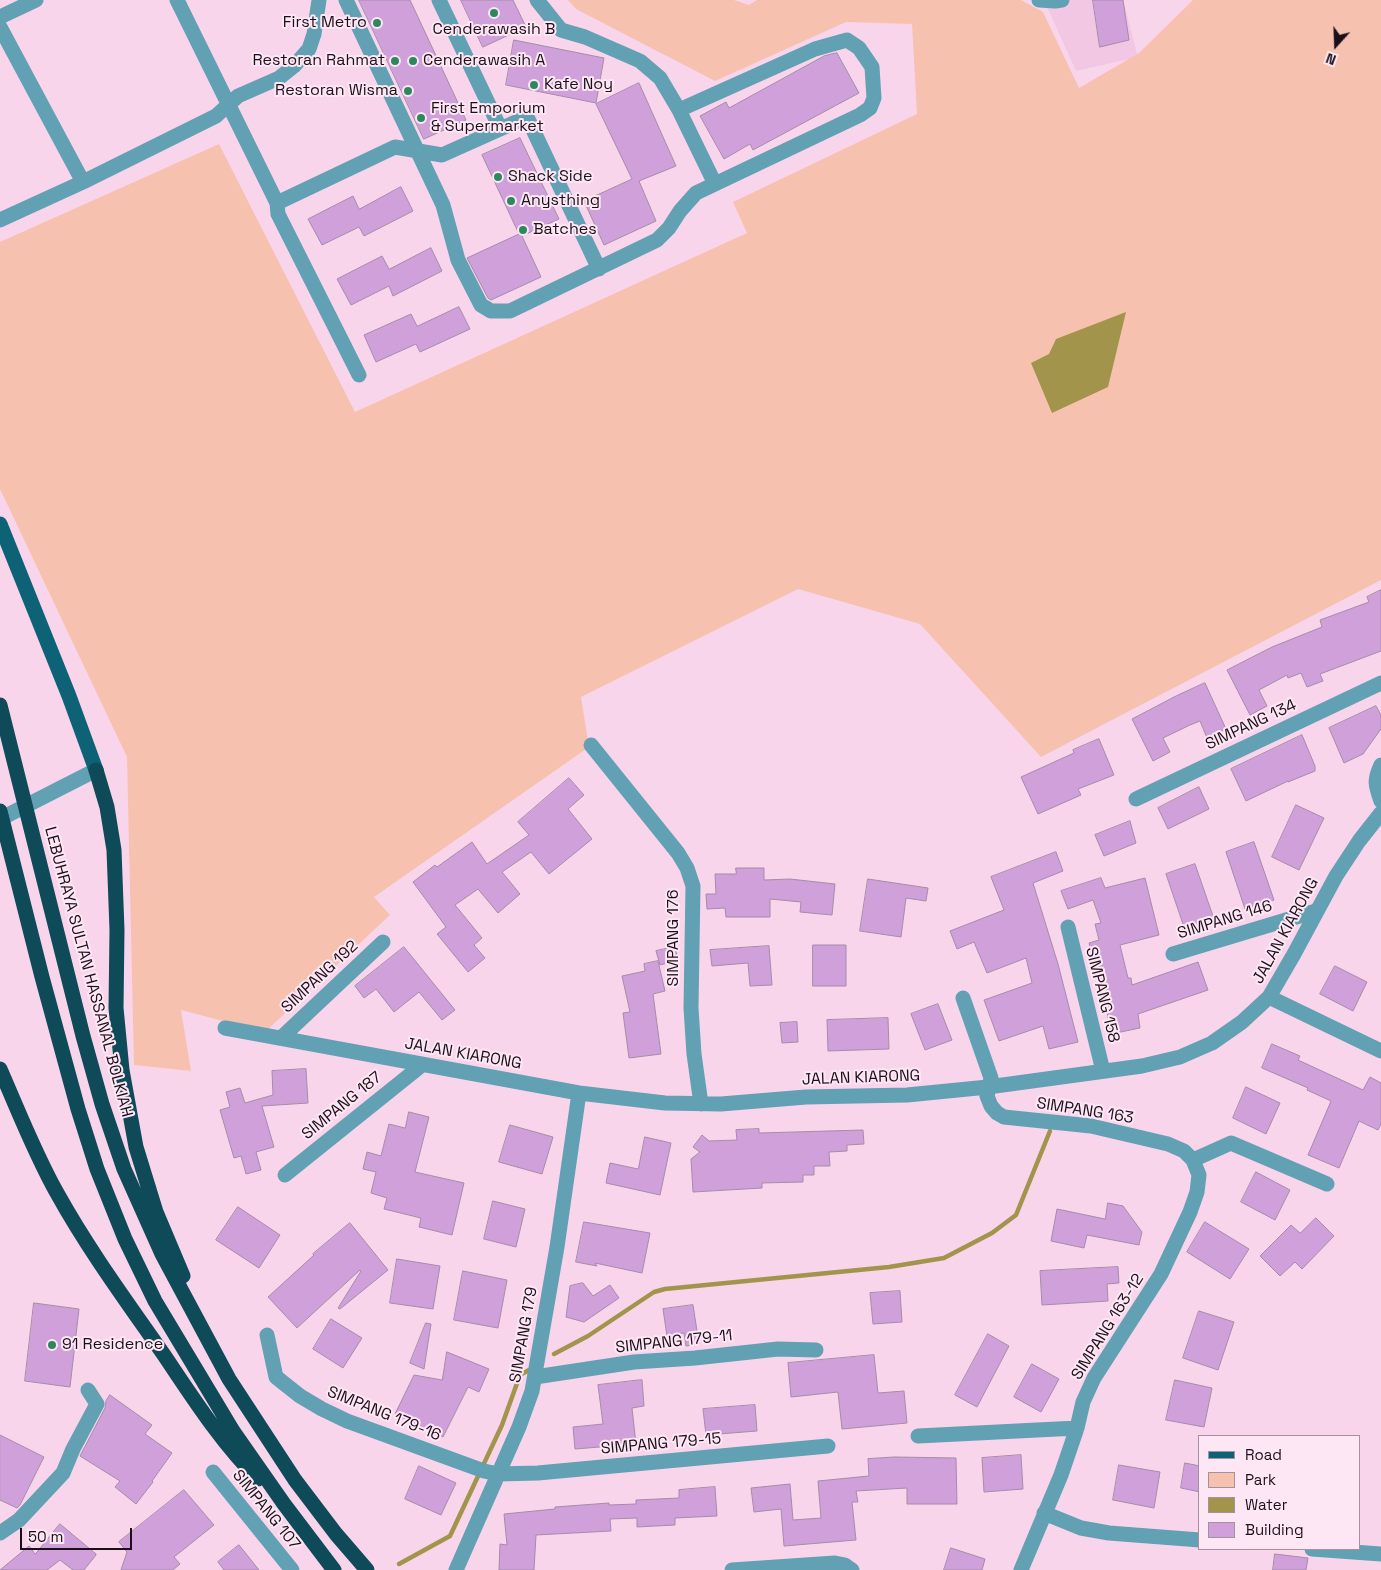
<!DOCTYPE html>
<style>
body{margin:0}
#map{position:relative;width:1381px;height:1570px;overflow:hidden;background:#f9d5ec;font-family:"Space Grotesk",sans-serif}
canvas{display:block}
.legend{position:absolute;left:1198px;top:1435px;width:162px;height:115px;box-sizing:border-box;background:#fde7f5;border:1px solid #a3919d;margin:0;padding:6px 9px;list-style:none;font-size:15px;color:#1c1018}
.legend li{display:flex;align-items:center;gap:10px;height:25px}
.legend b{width:25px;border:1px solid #a3919d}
.north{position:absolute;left:1311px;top:20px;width:50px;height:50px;-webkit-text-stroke:4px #fde7f5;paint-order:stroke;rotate:200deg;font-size:14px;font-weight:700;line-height:20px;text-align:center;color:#1c1018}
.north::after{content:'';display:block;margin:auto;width:18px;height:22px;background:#1c1018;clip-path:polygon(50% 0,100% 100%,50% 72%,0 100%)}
.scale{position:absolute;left:20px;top:1528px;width:112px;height:22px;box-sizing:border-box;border:2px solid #1c1018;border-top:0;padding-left:6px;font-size:15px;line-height:18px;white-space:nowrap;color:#1c1018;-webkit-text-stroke:4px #fde7f5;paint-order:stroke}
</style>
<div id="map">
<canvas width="1381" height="1570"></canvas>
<ul class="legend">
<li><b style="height:6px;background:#0d6276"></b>Road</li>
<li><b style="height:14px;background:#f7c1af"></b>Park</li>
<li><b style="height:14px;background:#a2954b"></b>Water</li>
<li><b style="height:14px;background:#cfa0da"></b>Building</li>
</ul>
<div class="north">N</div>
<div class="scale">50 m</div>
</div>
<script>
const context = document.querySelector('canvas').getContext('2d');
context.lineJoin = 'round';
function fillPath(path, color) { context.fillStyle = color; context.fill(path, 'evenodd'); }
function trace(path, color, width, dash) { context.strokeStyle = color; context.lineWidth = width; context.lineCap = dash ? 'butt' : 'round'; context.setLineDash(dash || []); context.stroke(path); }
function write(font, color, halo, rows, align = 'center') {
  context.font = font + ' "Space Grotesk",sans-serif'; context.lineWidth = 4; context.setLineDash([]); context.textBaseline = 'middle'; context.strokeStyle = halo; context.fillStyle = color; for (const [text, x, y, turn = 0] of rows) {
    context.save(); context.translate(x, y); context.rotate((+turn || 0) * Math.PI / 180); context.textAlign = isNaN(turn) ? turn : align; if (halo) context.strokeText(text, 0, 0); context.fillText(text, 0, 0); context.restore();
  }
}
fillPath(new Path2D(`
 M1032,0H1123L1138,57L1076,71L1048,9Z`), '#f2c7e3');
fillPath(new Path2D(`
 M568,0H734L749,5L757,0H1021L1043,12L1079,88L1139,53L1193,0H1381V580L1041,757L920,624L798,589L581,697L589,747L374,897L390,915L265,1032L181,1010L191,1071L134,1065L127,757L0,489V242L219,144L355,412L747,233L733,202L917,114L912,24L846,22L715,81L576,9Z`), '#f7c1af');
fillPath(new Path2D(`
 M1126,312L1108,387L1052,413L1031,363L1049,354L1056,339Z`), '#a2954b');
trace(new Path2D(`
 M554,1354L588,1336L654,1292L665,1289L889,1267L944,1258L992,1233L1016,1215L1050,1131
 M399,1564L450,1536L502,1425L520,1375L529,1370`), '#a2954b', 4.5);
const building = new Path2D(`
 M359,0H410L466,120L424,139Z
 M461,0H513L526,27L483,47Z
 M1093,0H1123L1129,40L1100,47Z
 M514,40L604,58L596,103L506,85Z
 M837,53L859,93L753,150L750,144L724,159L700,116L726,102L729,108L824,56Z
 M639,83L676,166L639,181L656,221L604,245L584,201L632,179L596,104Z
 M520,138L559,219L522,236L541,277L491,300L488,298L467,258L519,234L482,155Z
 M401,187L413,211L364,236L359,227L322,245L308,219L353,196L359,209Z
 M431,248L442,271L393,296L389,286L351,305L337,279L382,256L389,269Z
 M459,307L470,329L420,352L416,344L376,362L364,335L411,314L417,326Z
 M1381,590V651L1320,674L1323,681L1307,687L1301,673L1288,678L1287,675L1259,690L1267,706L1250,715L1227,670L1272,647L1322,627L1320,620L1369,602L1367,597Z
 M1205,683L1226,729L1207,738L1200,721L1190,725L1163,738L1170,752L1153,761L1132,719L1176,696Z
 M1376,706L1381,715V729L1363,754L1344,763L1329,728Z
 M1302,735L1315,766V771L1288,782V781L1246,801L1231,769Z
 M1099,739L1114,775L1078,789L1081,795L1038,814L1021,777L1074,753L1073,750Z
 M569,778L584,795L568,809L592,839L549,874L531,852L502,872L520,894L498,913L478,889L455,905L482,938L474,945L485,958L468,972L437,934L446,927L413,882L435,865L437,867L472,842L487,864L529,835L518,822Z
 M1199,787L1209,809L1168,829L1158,808Z
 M1296,805L1324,818L1299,870L1272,857Z
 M1130,821L1136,843L1104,856L1095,835Z
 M1254,842L1274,900L1245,909L1226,852Z
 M1056,852L1063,871L1033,883L1058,964L1078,1042L1049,1049L1043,1026L999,1041L984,1000L1032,983L1026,958L987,973L974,942L957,949L950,931L1004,910L991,877Z
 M1195,864L1214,919L1185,930L1166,874Z
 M736,868H764V880L790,879L835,884L832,915L800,912L801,902L770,899V917H726L725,908L707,909L706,894H716L715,874H736Z
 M1101,878L1105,888L1145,878L1159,935L1120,945L1128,978H1131L1132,985L1198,962L1208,990L1138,1014L1140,1028L1111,1034L1098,964L1095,965L1089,943L1099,940L1095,924L1101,923L1093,900L1068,909L1061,891Z
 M868,879L928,888L926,901L906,898L901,937L860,931Z
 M813,945H846V986H813Z
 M769,946L772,985L750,986L748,963L712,966L710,950Z
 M404,947L455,1010L442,1020L419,992L394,1012L376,989L364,998L355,986Z
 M675,947L678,960L660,965L656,951Z
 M658,961L665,991L653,994L661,1054L629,1058L623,1013L630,1012L622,976L645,971L644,964Z
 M1335,966L1367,982L1353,1011L1320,994Z
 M938,1004L952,1040L925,1050L911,1014Z
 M888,1018L889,1049L828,1051L827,1020Z
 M797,1022L798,1042L782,1043L780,1023Z
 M1272,1044L1300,1056L1298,1060L1363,1090L1370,1077L1381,1083V1124L1378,1130L1359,1121L1339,1168L1308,1155L1331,1101L1307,1090L1308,1088L1262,1068Z
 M306,1069L308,1103L262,1106L274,1147L256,1152L261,1170L246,1174L241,1156L234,1158L220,1110L230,1107L226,1092L240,1088L245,1103L273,1095L272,1071Z
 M1246,1087L1280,1103L1266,1134L1233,1118Z
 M409,1112L429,1117L415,1172L464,1183L452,1235L419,1227L421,1218L384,1209L387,1198L371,1193L376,1172L363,1169L367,1152L381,1156L389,1124L405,1128Z
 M510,1125L553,1137L542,1174L499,1162Z
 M759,1129V1133L863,1130L864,1144L847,1145V1151L829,1152L830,1166H814V1175H803V1182L762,1183V1188L693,1192L691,1159L700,1152L693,1147L702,1135L709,1141L737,1140L736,1130Z
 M645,1137L671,1143L660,1195L606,1183L610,1163L638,1169Z
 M1256,1172L1290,1190L1275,1220L1241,1202Z
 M493,1201L525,1209L516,1247L484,1239Z
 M1108,1203L1123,1206L1142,1232L1139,1245L1087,1235L1084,1248L1051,1241L1057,1209L1105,1219Z
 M238,1207L280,1235L259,1268L216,1240Z
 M1316,1218L1334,1236L1302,1269L1295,1262L1280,1276L1260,1256L1291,1225L1300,1233Z
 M584,1222L650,1233L642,1273L595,1263L597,1266L576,1262Z
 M1205,1222L1249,1249L1230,1279L1187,1252Z
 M350,1223L388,1270L340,1309L338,1308L361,1271L360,1270L297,1328L268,1297L314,1255L313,1254Z
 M397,1259L440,1266L433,1309L390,1303Z
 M1118,1267L1119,1283L1107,1284L1108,1301L1042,1305L1040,1271Z
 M463,1271L507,1280L498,1328L454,1320Z
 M583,1283L593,1296L610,1285L619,1298L584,1322L566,1317L570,1286Z
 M900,1291L902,1322L873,1324L870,1293Z
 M34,1303L79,1309L70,1387L25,1381Z
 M693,1305L699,1344L686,1346L684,1333L667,1336L663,1309Z
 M1199,1311L1234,1322L1218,1370L1183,1358Z
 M331,1319L362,1338L343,1368L313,1349Z
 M426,1323L431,1324L424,1369L410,1363Z
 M988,1334L1009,1346L977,1407L955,1395Z
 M447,1352L489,1369L479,1392L468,1387L443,1437L395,1414L414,1375L442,1380Z
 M874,1355L878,1393L904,1391L907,1423L842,1429L838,1392L791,1397L788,1363Z
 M1032,1364L1059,1379L1041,1412L1014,1397Z
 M642,1380L644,1406L632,1408L636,1444L575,1449L573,1427L603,1424L598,1385Z
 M1175,1380L1212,1388L1204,1427L1166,1420Z
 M110,1395L152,1425L145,1434L172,1453L152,1481L153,1482L136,1504L115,1487L120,1481L80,1456L105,1408L106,1401Z
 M755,1405L757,1431L706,1435L703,1409Z
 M0,1435L44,1457L20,1505L17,1508L0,1500Z
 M1021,1455L1023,1489L984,1492L982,1458Z
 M895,1457L956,1458L957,1504H907V1488L856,1491L858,1502H852L856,1540L784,1546L781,1509L754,1512L751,1488L790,1484L793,1520L821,1518L818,1481L869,1476L868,1459Z
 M1185,1463L1200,1466V1492L1181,1488Z
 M1119,1465L1160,1472L1154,1508L1113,1500Z
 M419,1466L456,1483L441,1515L405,1499Z
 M715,1487L717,1516L675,1518V1525L637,1527V1518L610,1519L611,1531L536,1535L534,1570H499L500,1544L507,1545L504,1514L555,1509V1507L609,1503V1505L636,1504V1500L679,1498V1490Z
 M184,1490L214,1525L174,1557L180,1564L173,1570H121L127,1552L119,1542Z
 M60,1524L96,1554V1555L84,1570H73L60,1560L47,1570H0L29,1546L35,1554Z
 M239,1545L259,1570H224L218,1562Z
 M951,1548L985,1559L982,1570H944Z
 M1275,1554L1308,1558L1306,1570H1273Z`);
fillPath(building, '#cfa0da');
trace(building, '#a48caa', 1);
trace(new Path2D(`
 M177,0L277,203L278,214L359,375
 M346,0L443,205L458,260L481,305L491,311H510L657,240L669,228L680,211L696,193L860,115L870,108L874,98L872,67L859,48L847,40L815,49L679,110
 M439,0L500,128
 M537,0L561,30L585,37L640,61L660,78L679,110L715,184
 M1039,0L1055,1L1062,0
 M0,17L36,0
 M0,27L83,182
 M277,203L395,147L442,155L527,117L599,269
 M0,220L83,182L216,116L238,96L279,78L294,66L309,49L314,34L319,0
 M591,745L678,853L687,868L693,886L691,1008L694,1054L701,1104
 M1381,765C1374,780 1375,785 1381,801
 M1136,799L1381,683
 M0,819L96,770
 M1068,927L1103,1071
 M1173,954L1316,911
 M1269,997L1381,1051
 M963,998L991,1078L987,1096L991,1106L997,1113L1004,1117L1091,1126L1168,1144L1184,1151L1193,1160L1199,1175L1197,1192L1190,1212L1161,1274L1094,1378L1083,1402L1077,1428L1061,1475L1021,1570
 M225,1028L579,1093L665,1103L721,1104L806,1097L907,1095L988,1087L1142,1066L1180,1057L1212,1043L1242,1022L1269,997L1294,954L1336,876L1359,841L1381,813
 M281,1038L383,942
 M1193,1160L1231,1143L1327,1184
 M285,1175L422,1065
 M267,1335L276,1377L300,1396L322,1409L347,1421L484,1471L498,1474L538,1473L828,1446
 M535,1377L634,1362L695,1358L778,1349L816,1350
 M918,1436L1077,1428
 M213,1472L292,1570
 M1044,1513L1081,1528L1109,1533L1200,1540
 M0,1533L19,1520L63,1473L73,1449L97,1404L88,1390
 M1312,1549L1381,1554
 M456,1570L519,1427L532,1391L557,1247L579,1093
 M732,1570L835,1563L845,1565L852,1570`), '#62a0b4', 15);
trace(new Path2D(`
 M0,524L69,696L96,770`), '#0d6276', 15);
trace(new Path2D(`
 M0,705L83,1036L102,1104L124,1169L162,1254L229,1379L295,1480L336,1534L367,1570
 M96,770L107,807L114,850L117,930L116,1008L122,1070L136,1147L156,1212L183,1276
 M0,811L42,977L78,1109L97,1169L125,1239L155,1301L233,1431L284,1504L334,1570
 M0,1069C18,1110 35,1154 57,1193C88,1249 127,1302 164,1355C193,1398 221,1442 258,1479`), '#0f4a59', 15);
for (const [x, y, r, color] of [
 [494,13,5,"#2e885e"],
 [377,23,5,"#2e885e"],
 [395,61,5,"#2e885e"],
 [413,61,5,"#2e885e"],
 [534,85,5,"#2e885e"],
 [408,91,5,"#2e885e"],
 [421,118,5,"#2e885e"],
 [498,177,5,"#2e885e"],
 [511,201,5,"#2e885e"],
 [523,230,5,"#2e885e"],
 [52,1345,5,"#2e885e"]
]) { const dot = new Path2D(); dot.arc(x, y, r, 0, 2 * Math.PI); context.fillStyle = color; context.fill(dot); trace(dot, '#fde7f5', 2); }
write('16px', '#1c1018', '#fde7f5', [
 ["First Metro",367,23,"right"],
 ["Cenderawasih B",494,30,"center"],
 ["Restoran Rahmat",385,61,"right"],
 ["Cenderawasih A",423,61],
 ["Kafe Noy",544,85],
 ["Restoran Wisma",398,91,"right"],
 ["First Emporium",431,109],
 ["& Supermarket",431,127],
 ["Shack Side",508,177],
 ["Anysthing",521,201],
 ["Batches",533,230],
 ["91 Residence",62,1345]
], 'left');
write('16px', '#1c1018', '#fde7f5', [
 ["SIMPANG 134",1251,725,-25],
 ["SIMPANG 146",1225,920,-17],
 ["JALAN KIARONG",1286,931,-61],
 ["SIMPANG 176",674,938,-90],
 ["LEBUHRAYA SULTAN HASSANAL BOLKIAH",88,972,75],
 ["SIMPANG 192",320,977,-43],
 ["SIMPANG 158",1102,995,76],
 ["JALAN KIARONG",463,1054,10],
 ["JALAN KIARONG",861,1078,-2],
 ["SIMPANG 187",342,1106,-39],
 ["SIMPANG 163",1085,1111,9],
 ["SIMPANG 163-12",1108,1327,-58],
 ["SIMPANG 179",524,1335,-80],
 ["SIMPANG 179-11",674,1342,-6],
 ["SIMPANG 179-16",384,1414,22],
 ["SIMPANG 179-15",661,1444,-5],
 ["SIMPANG 107",266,1510,51]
]);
</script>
